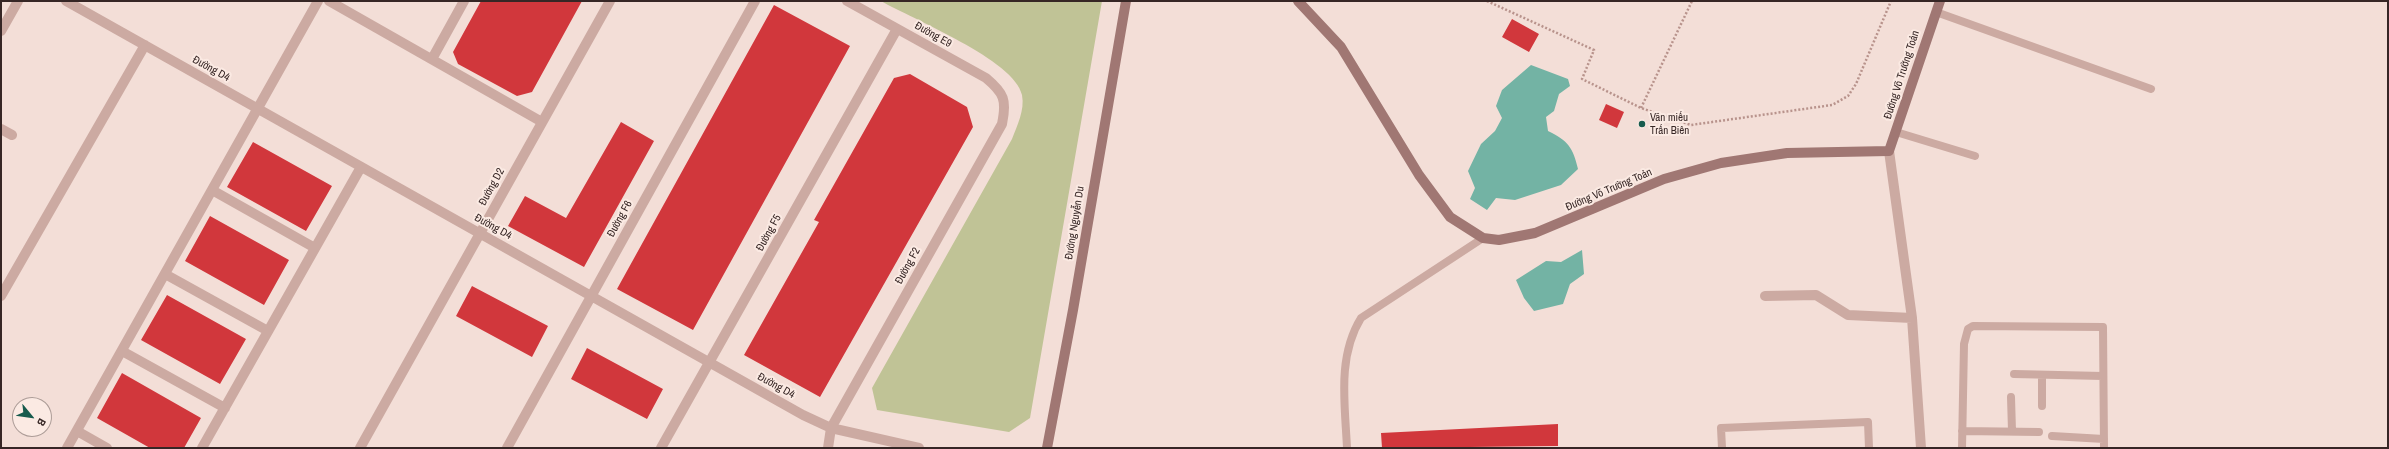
<!DOCTYPE html>
<meta charset="utf-8">
<style>
body{margin:0}
#map{position:relative;width:2389px;height:449px;overflow:hidden;background:#f3ded7;font-family:"Archivo Narrow",sans-serif}
canvas{display:block}
.frame{position:absolute;inset:0;border:2px solid #362625;pointer-events:none}
.north{position:absolute;left:12px;top:397px;width:40px;height:40px;box-sizing:border-box;background:#fbeae3;border:1px solid #ac9c97;border-radius:50%;rotate:119deg;font-size:11px;font-weight:700;line-height:16px;text-align:center;color:#362625}
.north::after{content:'';display:block;margin:auto;width:14px;height:18px;background:#175b4d;clip-path:polygon(50% 0,100% 100%,50% 72%,0 100%)}
</style>
<div id="map">
<canvas width="2389" height="449"></canvas>
<div class="frame"></div>
<div class="north">B</div>
</div>
<script>
const context = document.querySelector('canvas').getContext('2d');
context.lineJoin = 'round';
function fillPath(path, color) { context.fillStyle = color; context.fill(path, 'evenodd'); }
function trace(path, color, width, dash) { context.strokeStyle = color; context.lineWidth = width; context.lineCap = dash ? 'butt' : 'round'; context.setLineDash(dash || []); context.stroke(path); }
function write(font, color, halo, rows, align = 'center') {
  context.font = font + ' "Archivo Narrow",sans-serif'; context.lineWidth = 4; context.setLineDash([]); context.textBaseline = 'middle'; context.strokeStyle = halo; context.fillStyle = color; for (const [text, x, y, turn = 0] of rows) {
    context.save(); context.translate(x, y); context.rotate((+turn || 0) * Math.PI / 180); context.textAlign = isNaN(turn) ? turn : align; if (halo) context.strokeText(text, 0, 0); context.fillText(text, 0, 0); context.restore();
  }
}
fillPath(new Path2D(`
 M881,1H1102L1030,418L1009,432L877,410L872,388L1012,139C1017,126 1025,110 1022,95C1015,60 912,19 881,1Z`), '#c0c396');
fillPath(new Path2D(`
 M1531,65L1568,79L1570,86L1559,94L1554,111L1546,117L1548,131C1568,141 1573,147 1578,169L1561,185L1515,200L1496,198L1487,210L1470,199L1475,188L1468,171L1481,144L1495,131L1502,118L1496,106L1502,90Z
 M1582,250L1584,274L1570,284L1563,304L1534,311L1524,298L1516,280L1546,261L1561,262Z`), '#73b3a4');
fillPath(new Path2D(`
 M481,1H582L532,92L517,96L458,64L453,52Z
 M774,5L850,46L693,330L617,289Z
 M1512,19L1539,34L1529,52L1502,37Z
 M910,74L967,107L973,127L820,397L744,355L819,222L814,220L894,78Z
 M1606,104L1624,112L1617,128L1599,120Z
 M621,122L654,141L584,267L508,226L525,196L566,218Z
 M253,142L332,186L306,231L227,187Z
 M210,216L289,260L264,305L185,261Z
 M472,286L548,326L532,357L456,316Z
 M167,295L246,339L220,384L141,340Z
 M587,348L663,389L647,419L571,379Z
 M122,373L201,418L184,448H150L97,418Z
 M1558,424V446L1382,448L1381,433Z`), '#d1373c');
trace(new Path2D(`
 M1487,1L1594,50L1582,79L1641,108L1691,125L1832,105L1848,96L1856,84L1891,1
 M1641,108L1692,1`), '#b8938c', 2.5, [2, 2]);
trace(new Path2D(`
 M1936,12L2151,89
 M1896,132L1975,156
 M2014,374L2103,376
 M2011,397L2012,431
 M2042,406V375
 M1962,431L2039,432
 M2052,436L2104,439
 M1347,448C1345,404 1337,357 1361,318L1483,238
 M1722,448L1721,428L1868,422L1869,448
 M1962,448L1964,344L1968,329L1973,326L2103,327L2104,448`), '#ccaaa2', 8);
trace(new Path2D(`
 M66,1L803,415L831,428L919,448
 M329,1L542,122
 M1,31L18,1
 M432,59L464,1
 M1,129L12,135
 M1889,151L1912,318L1921,448
 M212,190L315,248
 M165,274L268,331
 M1,296L145,45
 M1765,296L1816,295L1848,315L1912,318
 M122,351L225,408
 M77,431L107,448
 M67,448L318,1
 M202,448L361,167
 M360,448L610,1
 M507,448L755,1
 M661,448L897,29
 M828,448L831,428L1002,124C1007,100 1004,93 986,78L847,1`), '#ccaaa2', 10);
trace(new Path2D(`
 M1298,1L1341,47L1419,175L1450,217L1483,238L1499,240L1535,233L1664,179L1721,163L1787,153L1889,151L1940,1
 M1047,448L1073,310L1126,1`), '#a07773', 10);
for (const [x, y, r, color] of [
 [1642,124,4,"#175b4d"]
]) { const dot = new Path2D(); dot.arc(x, y, r, 0, 2 * Math.PI); context.fillStyle = color; context.fill(dot); trace(dot, '#fbeae3', 1.5); }
write('11px', '#362625', '#fbeae3', [
 ["Đường E9",933,35,29],
 ["Đường D4",211,69,29],
 ["Đường Võ Trường Toản",1902,75,-72],
 ["Đường D2",492,187,-61],
 ["Đường Võ Trường Toản",1609,190,-23],
 ["Đường F6",620,219,-61],
 ["Đường Nguyễn Du",1075,223,-81],
 ["Đường D4",493,227,29],
 ["Đường F5",769,233,-61],
 ["Đường F2",908,266,-61],
 ["Đường D4",776,386,29]
]);
write('11px', '#362625', '#fbeae3', [
 ["Văn miếu",1650,118],
 ["Trấn Biên",1650,131]
], 'left');
</script>
